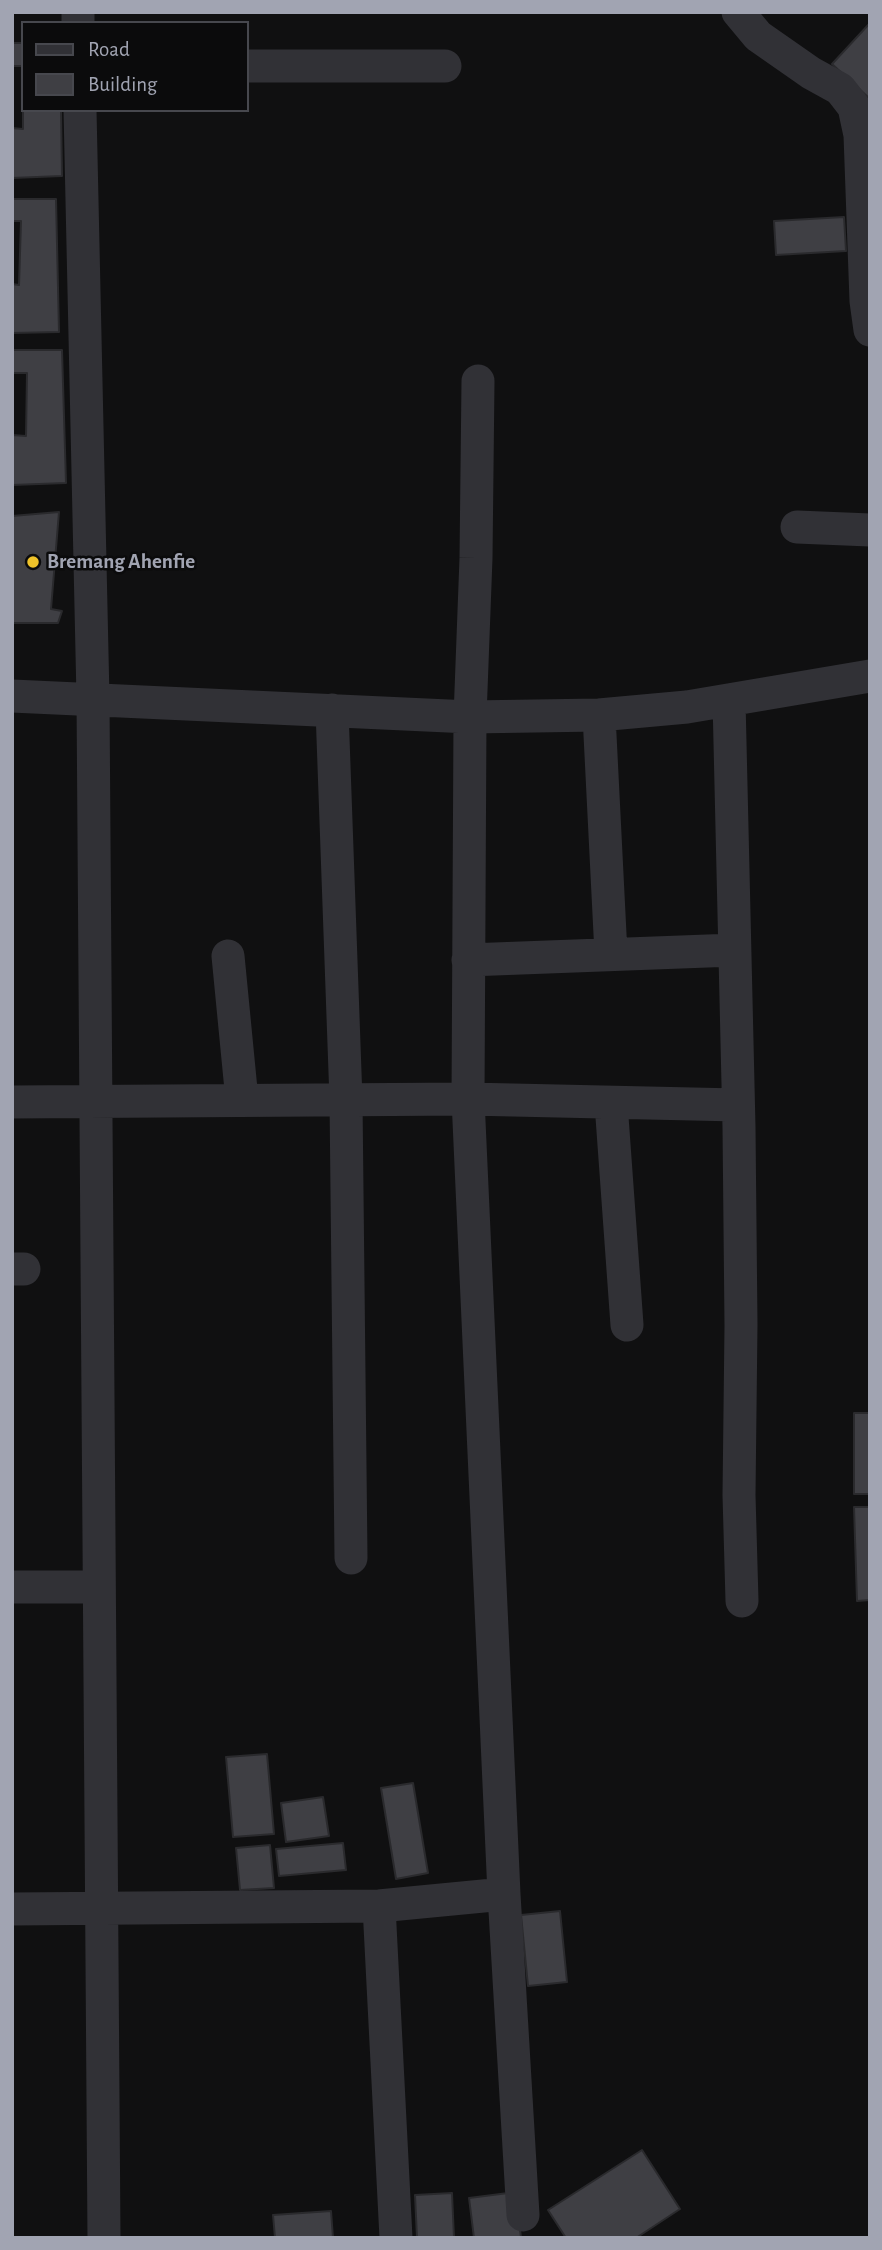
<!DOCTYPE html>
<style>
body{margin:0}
#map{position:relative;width:882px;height:2250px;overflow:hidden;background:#101011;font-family:"Alegreya Sans",sans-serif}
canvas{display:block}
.frame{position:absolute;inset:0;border:14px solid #a1a4b2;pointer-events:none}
.legend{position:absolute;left:21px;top:21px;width:228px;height:91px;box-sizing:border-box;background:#0b0b0c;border:2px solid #47484e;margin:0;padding:9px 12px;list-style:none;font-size:21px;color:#a1a4b2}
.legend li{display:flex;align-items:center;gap:14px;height:35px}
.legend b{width:35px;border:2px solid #47484e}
</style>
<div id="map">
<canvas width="882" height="2250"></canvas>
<div class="frame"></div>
<ul class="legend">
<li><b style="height:9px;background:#313136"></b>Road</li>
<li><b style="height:19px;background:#3f3f44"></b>Building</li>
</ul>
</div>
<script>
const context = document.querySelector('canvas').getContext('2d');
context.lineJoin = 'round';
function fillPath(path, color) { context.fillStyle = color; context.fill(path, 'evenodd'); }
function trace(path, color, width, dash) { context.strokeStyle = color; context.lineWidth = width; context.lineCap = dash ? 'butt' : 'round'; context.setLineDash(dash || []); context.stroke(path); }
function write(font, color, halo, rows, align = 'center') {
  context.font = font + ' "Alegreya Sans",sans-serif'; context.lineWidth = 5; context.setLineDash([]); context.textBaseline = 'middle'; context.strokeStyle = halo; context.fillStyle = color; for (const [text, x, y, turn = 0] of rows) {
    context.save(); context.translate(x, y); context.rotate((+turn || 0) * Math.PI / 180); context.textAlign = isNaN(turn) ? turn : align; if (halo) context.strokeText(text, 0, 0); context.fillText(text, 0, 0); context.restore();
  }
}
const building = new Path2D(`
 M870,23V97L869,98L832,64Z
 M12,43H23V66H12Z
 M23,110H61L62,176L12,178V128L23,129Z
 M12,199H56L59,332L12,333V284L19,285L21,221H12Z
 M844,217L846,251L776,255L774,221Z
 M12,350H62L66,483L12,485V435L26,436L27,373H12Z
 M59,512L51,609L62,611L58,623H12V516Z
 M854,1413H870V1494H854Z
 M854,1507H870V1600L857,1601Z
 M267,1754L274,1834L233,1837L226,1757Z
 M413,1783L428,1873L396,1879L381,1788Z
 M323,1797L329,1836L286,1842L281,1803Z
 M343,1843L346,1870L279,1876L276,1849Z
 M270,1845L274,1888L240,1890L236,1848Z
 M560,1911L567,1982L528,1986L521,1915Z
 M642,2150L680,2209L636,2238H566L548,2210Z
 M516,2192L521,2238H474L469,2198Z
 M452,2193L454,2238H417L415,2195Z
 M331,2211L333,2238H275L273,2215Z`);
fillPath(building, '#3f3f44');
trace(building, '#2a2a2d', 2);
trace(new Path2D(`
 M78,12V23
 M738,12L758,36L811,73L840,89L854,107L860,135L866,301L870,330
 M247,66H445
 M80,110L93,698L104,2238
 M478,381L476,558L470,717L468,1099L504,1894L523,2215
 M797,527L870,530
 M12,696L470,717L599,715L687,707L870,676
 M729,700L739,1127L741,1325L739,1495L742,1601
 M332,710L346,1100L351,1558
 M599,715L611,954
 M228,956L242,1100
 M468,960L734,950
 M12,1102L468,1099L738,1105
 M611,1103L627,1325
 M12,1269H24
 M12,1587H99
 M379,1906L396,2238
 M12,1909L379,1906L504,1894`), '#313136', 33);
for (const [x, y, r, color] of [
 [33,562,7,"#efc32a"]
]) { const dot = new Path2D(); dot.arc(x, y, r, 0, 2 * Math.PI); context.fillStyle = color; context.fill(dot); trace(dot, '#0b0b0c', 2.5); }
write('bold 21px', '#a1a4b2', '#0b0b0c', [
 ["Bremang Ahenfie",47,562]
], 'left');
</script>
